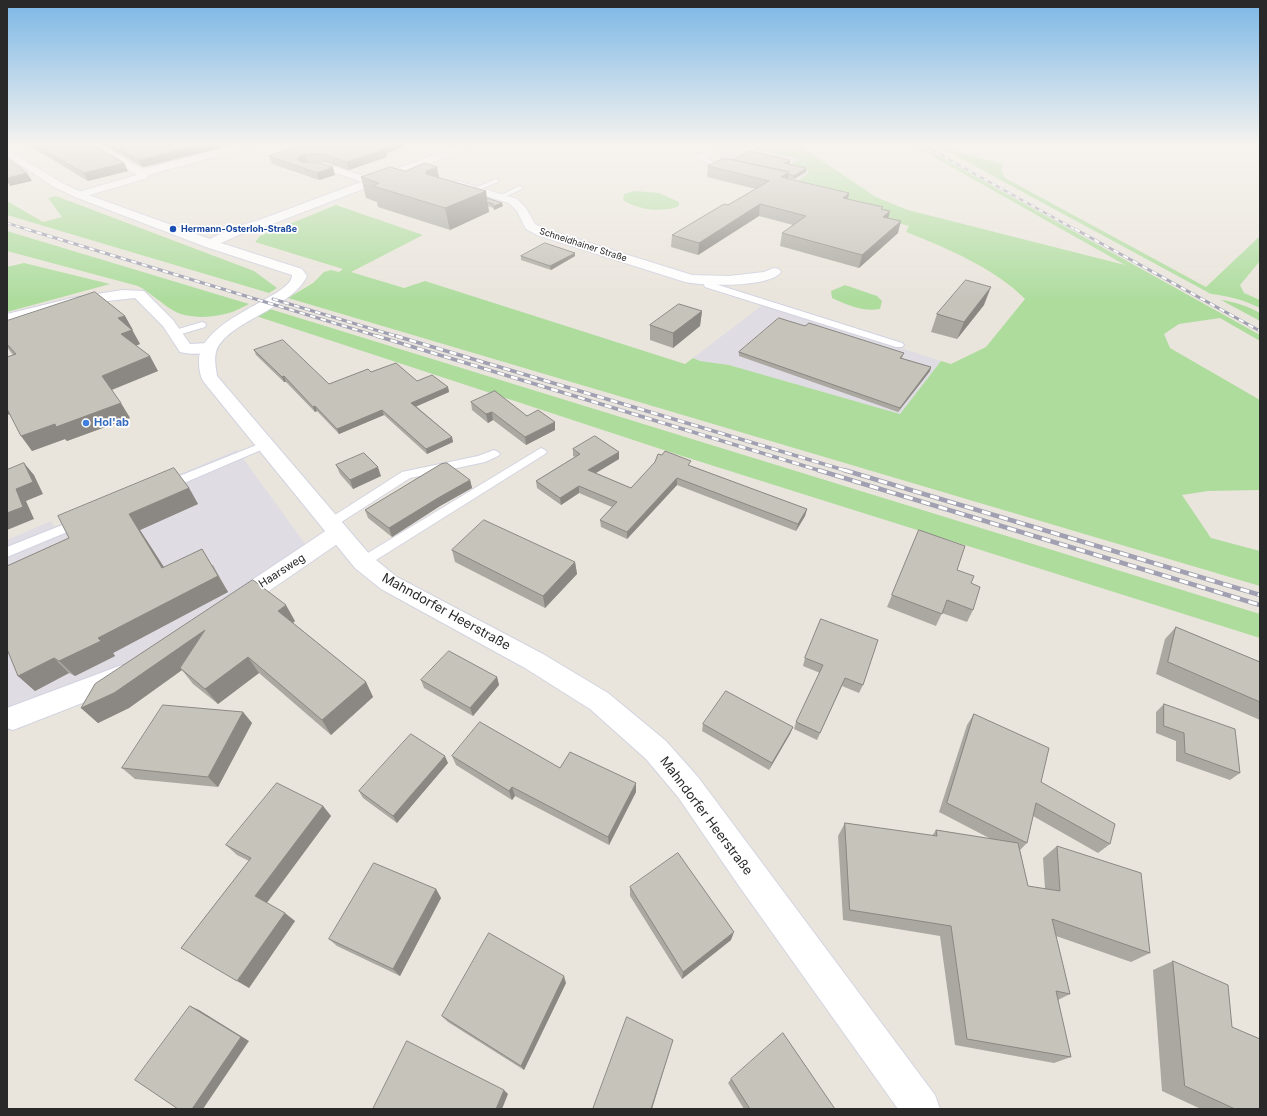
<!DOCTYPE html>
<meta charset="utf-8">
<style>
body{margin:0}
#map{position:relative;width:1267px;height:1116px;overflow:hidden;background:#eae5dc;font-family:Inter,sans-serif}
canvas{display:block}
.frame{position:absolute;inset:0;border:8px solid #292929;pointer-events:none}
</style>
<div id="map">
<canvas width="1267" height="1116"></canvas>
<div class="frame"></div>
</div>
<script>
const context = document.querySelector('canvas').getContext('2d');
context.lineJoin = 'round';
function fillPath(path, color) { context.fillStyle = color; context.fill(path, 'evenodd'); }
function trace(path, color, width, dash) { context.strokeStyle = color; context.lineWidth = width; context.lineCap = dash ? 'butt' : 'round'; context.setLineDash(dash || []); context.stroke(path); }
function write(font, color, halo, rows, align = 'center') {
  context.font = font + ' Inter,sans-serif'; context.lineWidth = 3.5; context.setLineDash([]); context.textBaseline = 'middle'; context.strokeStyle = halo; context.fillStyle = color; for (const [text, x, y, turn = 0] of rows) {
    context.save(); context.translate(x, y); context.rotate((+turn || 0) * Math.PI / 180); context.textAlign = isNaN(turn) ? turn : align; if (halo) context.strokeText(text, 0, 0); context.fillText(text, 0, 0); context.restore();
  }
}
fillPath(new Path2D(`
 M711,144H763L756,148L800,159L788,166L811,171L798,181L714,162L720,159L721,156Z
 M764,304L941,361L900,414L729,365L700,361L693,358Z
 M237,450L306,545L126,668L54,696L7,707V540L51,521L54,527Z`), '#dfdce3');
fillPath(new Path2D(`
 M763,144H797L876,197L908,210L1125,265L911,144H917L1260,335V341L1220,318L1179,324L1164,334L1170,348L1260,400V490L1208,491L1182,495L1211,538L1260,551V586L288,298L313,283L324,272L331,270L339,272L343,269L255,242L260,236L336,205L423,235L351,272L404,288L425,281L685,364L693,358L700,361L729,365L900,414L941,361L951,364L986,347L1025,299C996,269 945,247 906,232L909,226L844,209L845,198L825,187L798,181L810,172L788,166L799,159L755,149Z
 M934,144H942L956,152L1003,164L1001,169L1005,178L1206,287L1260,236V261L1240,285L1244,293L1260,300V308C1244,300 1229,296 1211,294Z
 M635,191L659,193L679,202V206C662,213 638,210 623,200L624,194Z
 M56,196L254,271L277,288L269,293L7,215V201L43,222L62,217L48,198Z
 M7,231L249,304C242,307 236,311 229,313C213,318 189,319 174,311C162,304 151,293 138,286L7,251Z
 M24,263L110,284L7,312V267Z
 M845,285L877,296L882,301L880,309C863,312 847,305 832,298L831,291Z
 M1221,300C1236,302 1247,306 1260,313V321Z
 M270,309L1260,614V638L679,455L256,316Z`), '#addc9d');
const lane = new Path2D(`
 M700,155L714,162L733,167L730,169L710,164L698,158L697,157Z
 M496,179L498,180V182L478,190L473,189Z
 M520,186L523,188L522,189L502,198L497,197Z
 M704,280H710L712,283L902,343L904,345L902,347H896L705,287L703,282Z
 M202,322L205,323L206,325L205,327L175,336L170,333L172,331Z
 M264,442L268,443L270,445L268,447L170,489H162L160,486L162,483Z
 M541,448L545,450L547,452L545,454L368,565L363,567L358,565L356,562L358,559Z
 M494,450L498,452L500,454L498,456L485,462L410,478L335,526L331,527L327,526L325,523L327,520L402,472L478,456Z
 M80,518L84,519L86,522L84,525L7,557V547Z`);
const street = new Path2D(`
 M87,144H99L143,169L240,144H256L254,146L148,175V178L79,198L75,197L73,195L75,193L137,175Z
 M698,144H708L712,153C709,158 702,161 696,159L695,157L701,152Z
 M307,163H324L376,180L377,182L372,185L323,169L303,168L302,166L303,164Z
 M458,181L517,199L526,208L535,224L545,229L692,275L729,276L764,272L774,268L779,269L781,272C770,288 703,286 685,282L537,235L526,229L517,211L509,203L454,186L452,184L454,182Z
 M122,290L144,291L173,320L190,344L209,343L215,345L217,348L215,351C204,354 191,355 180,352L163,326L135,298L89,303L7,323V314L72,298Z
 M338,525L346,528L349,533L346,538L244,608L236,611L228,608L224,602L228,596L330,528Z
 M122,665L131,668L135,676L131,684L13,730L7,728V708Z`);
const secondary = new Path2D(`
 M463,144H477L475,146L267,226L241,234L221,243L302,269L307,276C292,309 225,322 216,352C214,360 216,368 217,376L371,556L397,577L543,654L608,693L666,741L698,777L935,1095L940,1109H898L739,886L678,797L646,759L590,709L525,668L381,589L355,568L203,381C200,375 199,369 199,363C197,318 294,297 292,275L206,247L75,197L54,187L7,156V149L62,183L83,193L210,239L232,228L259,220Z`);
trace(lane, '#d2d3e1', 2);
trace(street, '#d2d3e1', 2);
trace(secondary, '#d2d3e1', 2);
fillPath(lane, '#fff');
fillPath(street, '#fff');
fillPath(secondary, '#fff');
const railFar3 = new Path2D(`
 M921,144L1076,230
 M7,223L29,230`);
const railFar2 = new Path2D(`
 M26,229L380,337
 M1075,229L1260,331
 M273,299L399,337`);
const railFar1 = new Path2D(`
 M377,336L821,471
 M396,336L847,471`);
const rail = new Path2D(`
 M818,470L1260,605
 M844,470L1260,595`);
trace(railFar3, '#a0a0b2', 2.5);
trace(railFar2, '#a0a0b2', 3);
trace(railFar1, '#a0a0b2', 3.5);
trace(rail, '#a0a0b2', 4.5);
trace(railFar3, '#fff', 1.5, [4.5]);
trace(railFar2, '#fff', 2, [5.5]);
trace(railFar1, '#fff', 2.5, [7]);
trace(rail, '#fff', 3, [9]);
fillPath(new Path2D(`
 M26,144H92L124,163L128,171L88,181Z
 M102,144H237L143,167Z
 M406,146L387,153V157L349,170L324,162H305L335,175L319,180L272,164L269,156Z
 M733,160L790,163L788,164L806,168V172L794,179L788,178V179L849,193L848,199L882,209L898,233L859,268L780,246L782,233L793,225L759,216L698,255L671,247L672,235L728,205L756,189L707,177L708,166Z
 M405,171L439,178L487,198L503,206L494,210L493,208L488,206L489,212L450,230L378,207L377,202L366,198L361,177Z
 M521,256H575L551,270L521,260Z
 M984,305L957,339L931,332L937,314Z
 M702,311L700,326L673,348L650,340V325Z
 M125,316L140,344L136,346L158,371L112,390L130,418L67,441L65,439L32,451L10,414L13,355L7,347V321Z
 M805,326L904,353L902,358L931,367L930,371L898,412L739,356V352Z
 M254,350L329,384L371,372L448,387L449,392L416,406L452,437L453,442L427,454L384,415L339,434L317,411L315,412L286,382H284L256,355Z
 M471,402L555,422V430L526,445L493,420L488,423L472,410Z
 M573,449L619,459L596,473L631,488L691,466L807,509L805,516L796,531L677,485L627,539L601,527L600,520L612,507L579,493L561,505L537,488L536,481L575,457L573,456Z
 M336,465L381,476L353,489L340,474Z
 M470,480L472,488L440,506L392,537L368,518L365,510Z
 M189,488L198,504L140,530L164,567L213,565L228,592L113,653L115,656L75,676L69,673L35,691L18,676L9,653L7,654V566Z
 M919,530L957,570L971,583L973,610L967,622L942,613L936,626L887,607Z
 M452,550L575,562L577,574L545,608L455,562Z
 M821,619L863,685L859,693L842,686L817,740L794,729L796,722L820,673L803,666L805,658Z
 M295,621L293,623L366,682L373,697L331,735L259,673L218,704L193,684L182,670L129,708L98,723L81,708Z
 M1176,627L1260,662V720L1156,674L1165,639Z
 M497,677L499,685L473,716L424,688L421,680Z
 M1164,704L1240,773L1230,780L1176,761V741L1156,733V712Z
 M243,712L252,723L218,787L135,779L122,768Z
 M974,714L1041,782L1110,844L1098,853L1033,816L1027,843L1020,850L1028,886L1045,889L1043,858L1057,846L1150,953L1131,962L1056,936L1070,994L1058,1000L1071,1057L1054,1063L955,1045L940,936L843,920L838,836L845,823L932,836L936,830L991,839L939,812L967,725Z
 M703,724L793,727L790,734L769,770L702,731Z
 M452,756L560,768L636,792L609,845L515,796L512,800L456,765Z
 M448,763L397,823L363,798L359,791Z
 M323,806L331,816L267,903L295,921L249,988V861L237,855L226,845Z
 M630,887L731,940L682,979L630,896Z
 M436,889L441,898L400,976L337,946L329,939Z
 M1173,961L1232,1027L1260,1109H1201L1162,1091L1153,970Z
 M566,983L524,1070L448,1022L442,1016Z
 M731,1079L835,1109H744L728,1083Z`), '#aaa8a1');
fillPath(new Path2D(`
 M205,144H237L143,167L139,160Z
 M390,144H405L406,146L387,153V157L349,170L347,162Z
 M305,154L307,162L302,163L298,159L299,156Z
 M790,160V163L784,167V163Z
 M124,163L128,171L88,181L84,173Z
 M333,167L335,175L319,180L317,173Z
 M437,167L441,187L426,174V171Z
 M806,168V172L794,179V176Z
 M789,172L787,184L781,177Z
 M27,173L32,181L10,186L7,181V178Z
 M486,191L489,212L450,230L445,208Z
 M849,193L847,205L843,198Z
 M502,203L503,206L494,210V206Z
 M760,204L759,216L698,255L699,243Z
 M890,211L887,223L883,217Z
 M901,221L898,233L859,268L862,255Z
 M575,253V256L551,270L550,266Z
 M991,287L984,305L957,339L964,322Z
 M702,311L700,326L673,348V333Z
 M125,316L133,330L126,332L118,318Z
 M132,330L140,344L129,348L121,334Z
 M150,356L158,371L111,390L102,376Z
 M931,367L930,371L898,412L900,408Z
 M284,376L286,382H284L282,377Z
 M448,387L449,392L413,408L411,403Z
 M121,403L130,418L67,441L65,439L32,451L21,436L55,424Z
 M7,405L13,413L7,415Z
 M315,406L317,411L315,412L313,407Z
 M382,410L384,415L339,434L337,429Z
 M492,412L493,420L488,423L486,414Z
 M555,422V430L526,445L525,437Z
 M452,437L453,442L427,454L426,449Z
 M619,452V459L589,477L588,470Z
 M24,463L34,475L43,494L26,501L34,519L7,530V513Z
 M378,467L381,476L353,489L350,480Z
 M677,478V485L627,539V532Z
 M470,480L472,488L440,506L392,537L389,528L438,498Z
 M579,486V493L561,505L560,498Z
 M189,488L198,504L140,530L174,583L162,568L129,514Z
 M807,509L805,516L796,531L798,524Z
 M202,549L228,592L113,653L115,656L75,676L59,661L98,638Z
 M575,562L577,574L545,608L543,596Z
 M286,605L295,621L288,627L278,611Z
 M205,630L180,668L182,670L129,708L98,723L81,708Z
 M248,657L259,673L218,704L205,689Z
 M54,658L69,673L35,691L18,676Z
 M497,677L499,685L473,716L470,708Z
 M366,682L373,697L331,735L322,720Z
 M243,712L252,723L218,787L208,777Z
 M793,727L790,734L769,770L772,763Z
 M445,756L448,763L397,823L393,816Z
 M636,783V792L609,845L608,837Z
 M512,787L515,796L512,800L509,791Z
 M323,806L331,816L265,905L255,896Z
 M436,889L441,898L400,976L393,969Z
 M285,913L295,921L249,988L237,981Z
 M734,932L731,940L682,979L683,972Z
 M564,976L566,983L524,1070L521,1066Z
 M190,1006L199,1010L249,1041L203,1109H192Z
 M673,1040L652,1109H651Z
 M504,1090L508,1094L502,1109H496Z`), '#8b8883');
const building = new Path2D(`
 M34,144H92L124,163L84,173Z
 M111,144H205L139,160Z
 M306,144H390L381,148L386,149L347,162L322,154H305L299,156L298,159L301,162L320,163L333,167L317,173L269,156Z
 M750,151L790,160L784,163L806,168L794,176L788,174L789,172L733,160Z
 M7,158L27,173L7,178Z
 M724,158L789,172L781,177L849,193L843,198L883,207L881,209L890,211L883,217L901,221L862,255L782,233L806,216L760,204L699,243L672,235L724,204L728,205L769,181L708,166Z
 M425,163L437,167L426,171V174L486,191L445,208L373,186L379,183L361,177L390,167L405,171Z
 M487,198L502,203L494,206L493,204L487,202Z
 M545,243L575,253L550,266L521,256Z
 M966,280L991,287L964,322L937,314Z
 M95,292L125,316L118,318L132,330L121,334L150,356L102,376L121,403L56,427L55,424L21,436L7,409V357L16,354L7,344V321Z
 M679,304L702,311L673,333L650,325Z
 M779,318L805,326L809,323L904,353L900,358L931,367L900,408L739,352Z
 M283,340L329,384L368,369L371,372L396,363L417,381L432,375L448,387L411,403L452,437L426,449L382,410L337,429L315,406L313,407L284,376L282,377L254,350Z
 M495,391L527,416L538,410L555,422L525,437L492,412L486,414L471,402Z
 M595,436L619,452L588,470L631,488L655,462L658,454L662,455L665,451L691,461L688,465L807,509L798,524L677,478L627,532L600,520L617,502L579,486L560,498L536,481L580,454L573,449Z
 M364,453L378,467L350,480L336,465Z
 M24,463L33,482L16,489L23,507L7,513V470Z
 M447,463L470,480L438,498L389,528L365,510L441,464Z
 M174,468L189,488L129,514L162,568L202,549L218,576L98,638L101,641L59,661L54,658L18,676L7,649V566L69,538L58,516Z
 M484,520L575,562L543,596L452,550Z
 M919,530L965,546L957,570L974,576L971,583L980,587L973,610L947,600L942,614L892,595Z
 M253,580L286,605L278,611L366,682L322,720L248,657L205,689L180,668L205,630L114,693L81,708L95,684Z
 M821,619L878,640L863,685L845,678L820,733L796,722L823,665L805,658Z
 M1176,627L1260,662V702L1168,662Z
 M449,651L497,677L470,708L421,680Z
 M726,691L793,727L772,763L703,724Z
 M1164,704L1235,729L1240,773L1185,753L1184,733L1164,726Z
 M163,705L243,712L208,777L122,768Z
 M974,714L1049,748L1041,782L1115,824L1110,844L1036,803L1027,843L947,803Z
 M480,722L560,768L570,752L636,783L608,837L512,787L509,791L452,756Z
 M411,734L445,756L393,816L359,791Z
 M277,783L323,806L255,896L285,913L237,981L181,948L251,858L226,845Z
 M845,823L937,836L936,830L1018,843L1028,886L1060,891L1057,846L1141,873L1150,953L1052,919L1070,994L1056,991L1071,1057L967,1039L951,926L850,910Z
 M678,853L734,932L683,972L630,887Z
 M374,863L436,889L393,969L329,939Z
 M489,933L564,976L521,1066L442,1016Z
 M1173,961L1228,985L1232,1027L1260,1039V1109H1235L1185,1086Z
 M190,1006L241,1037L192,1109H178L135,1080Z
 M627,1017L673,1040L651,1109H593Z
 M783,1033L835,1109H750L731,1079Z
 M407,1041L504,1090L496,1109H373Z`);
fillPath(building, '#c6c3bb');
trace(building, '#8b8883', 1);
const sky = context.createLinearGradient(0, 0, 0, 300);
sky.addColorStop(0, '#7bb7e6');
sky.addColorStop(0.48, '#f6f3ef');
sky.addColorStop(1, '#f6f3ef00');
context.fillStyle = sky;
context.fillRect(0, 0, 1267, 300);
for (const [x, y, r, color] of [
 [173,229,4,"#1a4fb4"],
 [86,423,4,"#3f7fe0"]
]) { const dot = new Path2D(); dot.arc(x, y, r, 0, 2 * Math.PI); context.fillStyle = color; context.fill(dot); trace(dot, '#fff', 1.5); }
write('bold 9px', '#164399', '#fff', [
 ["Hermann-Osterloh-Straße",181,229]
], 'left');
write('9px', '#292929', '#fff', [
 ["Schneidhainer Straße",583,245,18]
]);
write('bold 11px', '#366cbe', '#fff', [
 ["Hol'ab",94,423]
], 'left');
write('11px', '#292929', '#fff', [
 ["Haarsweg",282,571,-33]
]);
write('13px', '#292929', '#fff', [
 ["Mahndorfer Heerstraße",446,612,29],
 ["Mahndorfer Heerstraße",706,816,53]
]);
</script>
